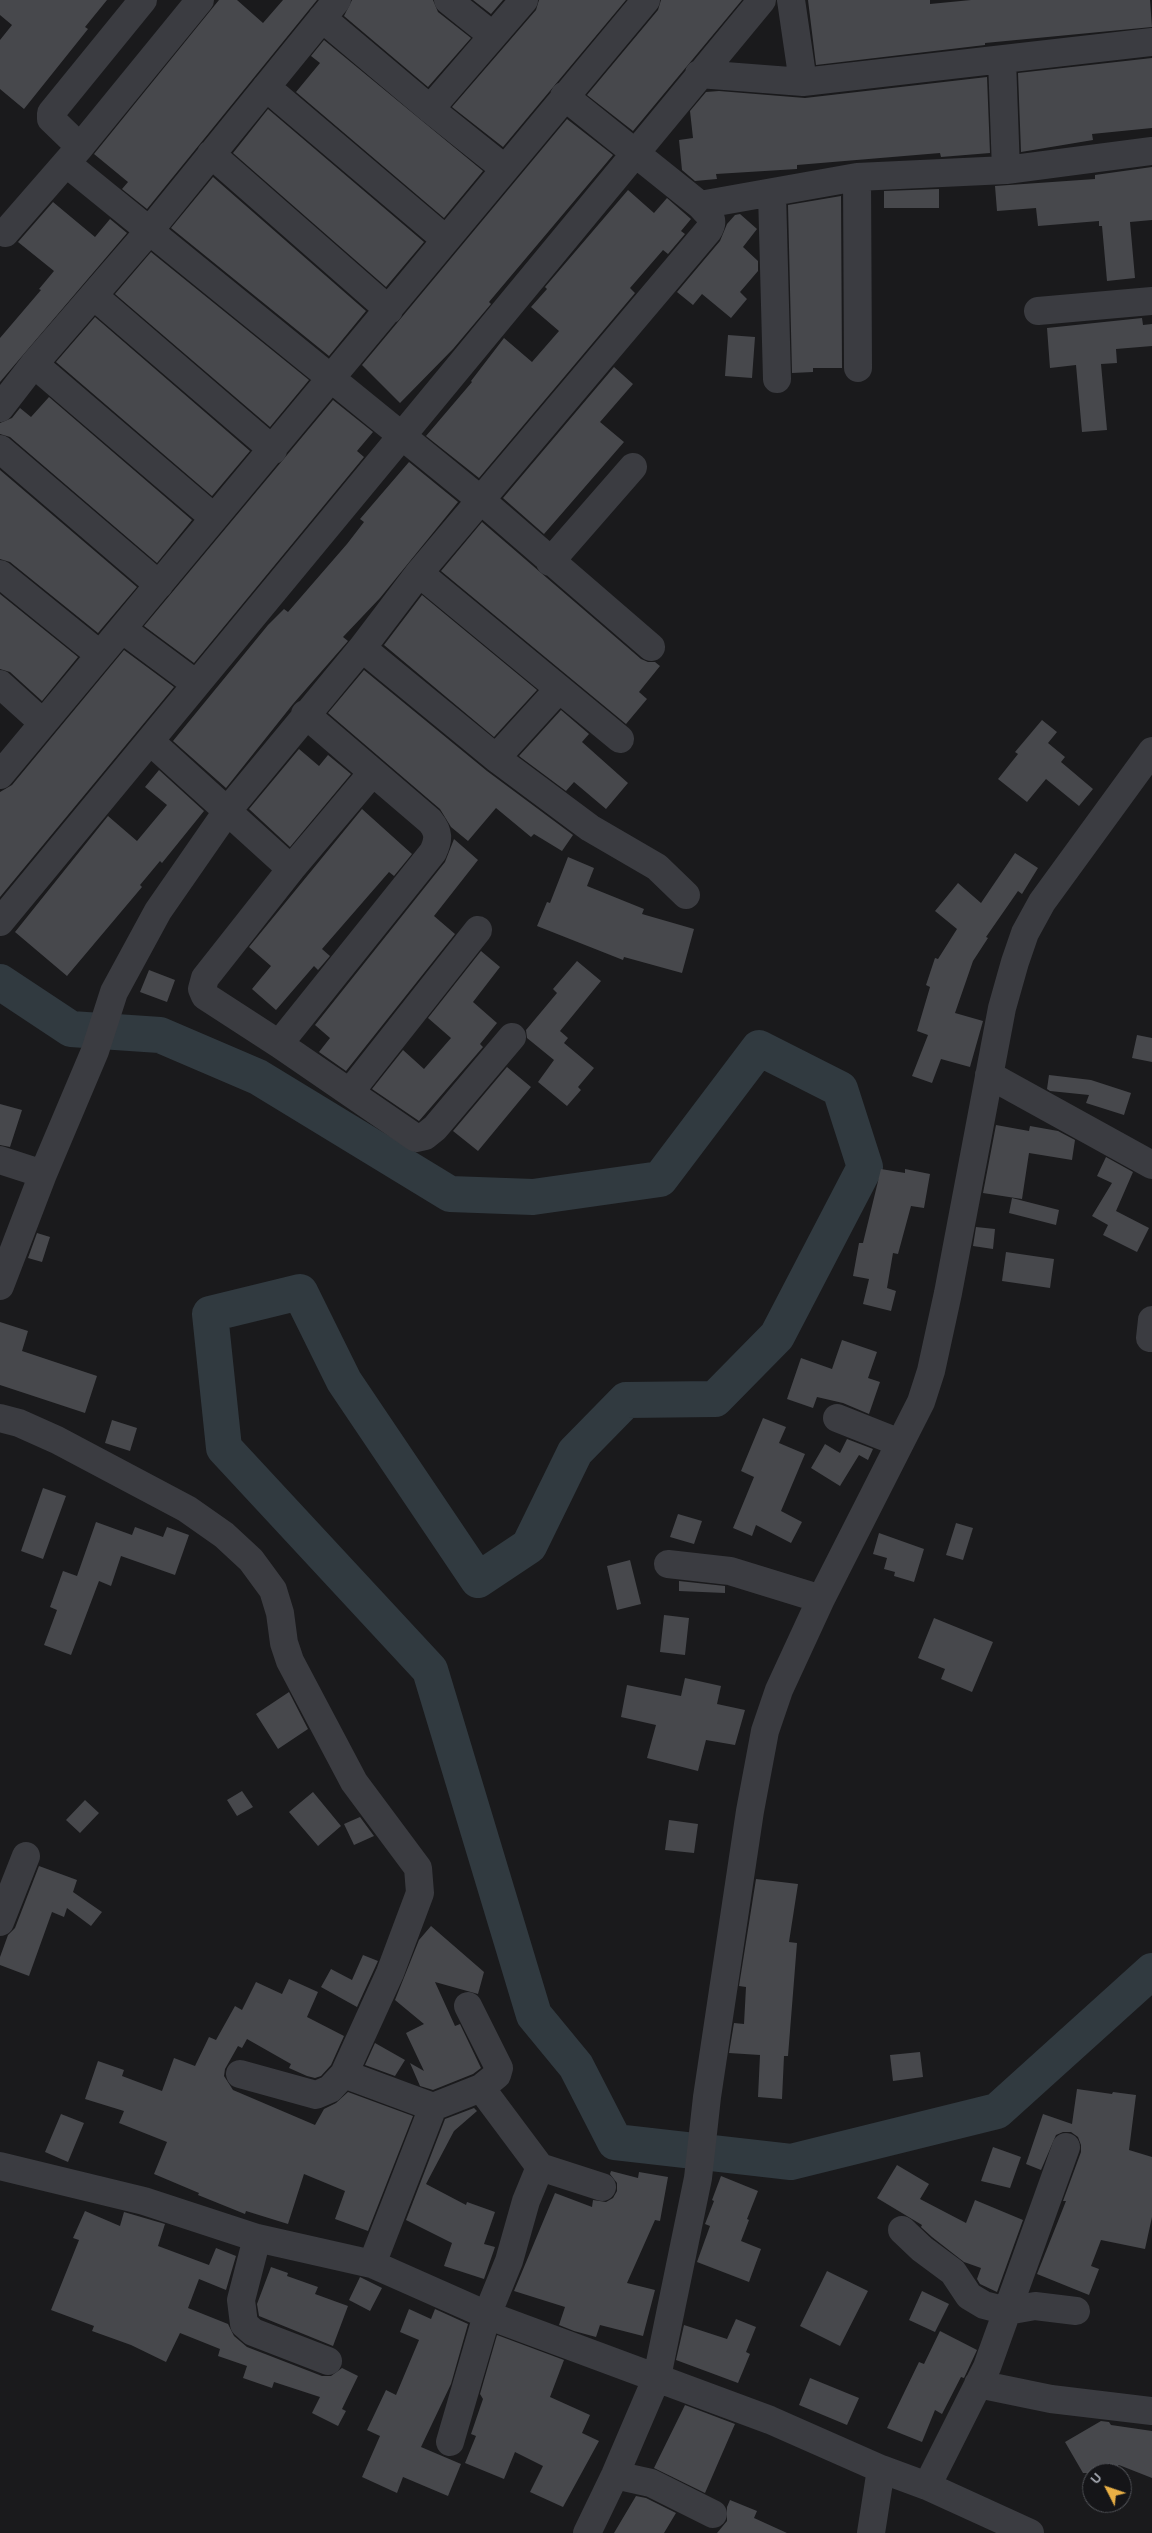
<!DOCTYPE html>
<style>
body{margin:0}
#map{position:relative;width:1152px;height:2533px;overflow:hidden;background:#1a1a1c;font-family:Karla,sans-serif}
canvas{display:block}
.north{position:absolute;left:1082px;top:2463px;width:50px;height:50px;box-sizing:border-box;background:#151518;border:1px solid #525459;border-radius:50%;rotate:311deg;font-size:14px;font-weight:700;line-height:20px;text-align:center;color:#aeb2bb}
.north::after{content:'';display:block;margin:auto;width:18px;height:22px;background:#eab045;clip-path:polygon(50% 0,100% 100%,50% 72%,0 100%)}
</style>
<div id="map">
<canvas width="1152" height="2533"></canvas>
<div class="north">U</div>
</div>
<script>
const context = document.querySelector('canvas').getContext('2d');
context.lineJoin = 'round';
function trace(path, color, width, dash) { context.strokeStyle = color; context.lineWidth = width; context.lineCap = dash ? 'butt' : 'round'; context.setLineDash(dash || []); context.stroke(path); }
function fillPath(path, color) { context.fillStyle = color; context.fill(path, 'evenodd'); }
trace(new Path2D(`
 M0,982L71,1029L160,1035L258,1077L450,1194L533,1197L660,1179L759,1048L840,1089L865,1167L777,1336L715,1399L626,1400L575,1452L529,1546L478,1580L344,1381L300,1292L210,1314L224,1448L430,1670L534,2015L576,2066L615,2142L791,2162L997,2111L1152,1971`), '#313a40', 36);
fillPath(new Path2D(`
 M0,0H107L85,27L88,29L24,109L0,89V40L12,25L0,15Z
 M219,0H237L263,23L283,0H317L147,209L122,189L128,182L94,154Z
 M352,0H433L438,12L471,38L428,87L344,16Z
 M473,0H503L491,14Z
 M539,0H626L503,147L452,107L536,10Z
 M661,0H742L633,131L587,95L658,10Z
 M808,0H930V4L971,0H1150L1152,27L985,43V45L816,65Z
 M324,40L483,171L444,218L296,92L320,63L311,56Z
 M1152,58V128L1092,134L1093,140L1021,152L1018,73Z
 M987,77L990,153L941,157L940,153L797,165V169L716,174L717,179L695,181L682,170L679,140L693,138L690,111L706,92L719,91L805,98Z
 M268,109L424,242L386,287L233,153Z
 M567,119L613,155L489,302L491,304L453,349L400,403L362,365Z
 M1152,167V220L1130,222L1135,278L1107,281L1102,226H1099V221L1038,226L1036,208L997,211L995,186L1095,179V175Z
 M213,177L366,311L329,356L171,228Z
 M939,189V208H884V191Z
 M628,190L654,213L667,198L691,219L681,231L685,234L668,254L663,250L630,288L635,293L479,478L426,436L472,382L471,381L504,338L532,362L559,331L531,307L547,289L545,287Z
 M841,196L842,368H813V372L792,373L788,205Z
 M53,202L95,237L110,219L127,233L0,382V338L41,290L39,289L54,271L18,242Z
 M740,214L757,229L743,247L758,261V271L740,292L747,299L731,318L702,294L693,305L677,292L720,241L727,224L735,215Z
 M151,252L309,380L270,427L115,294Z
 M95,317L250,451L212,496L56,362Z
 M1142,318L1143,325L1152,324V346L1116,349L1117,363L1101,364L1107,430L1082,432L1076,365L1050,368L1047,328Z
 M728,335L755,337L752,378L725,376Z
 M614,367L633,384L600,422L624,442L544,534L503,498Z
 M49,397L192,520L157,563L10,437L0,434V423L12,418L20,408L31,417Z
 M333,400L373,432L357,451L364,457L194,663L144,626Z
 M409,462L458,502L380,598L343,637L348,641L293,704L226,788L173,741L268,625L284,609L288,612L347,544L364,522L360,519Z
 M0,470L137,587L98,633L10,562L0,559Z
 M482,522L641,659L648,662H655L660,666L639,692L647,699L626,724L441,571Z
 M0,594L78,657L42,701L10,672L0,669Z
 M422,595L537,690L494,737L384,645Z
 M124,650L174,687L0,897V792L12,785Z
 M364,670L487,771L573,835L562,851L534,834L531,837L496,808L468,841L451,827L440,809L328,713Z
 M561,710L589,734L582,742L628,783L606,809L574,782L566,791L519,756Z
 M1042,720L1057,732L1048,743L1065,757L1061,762L1093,789L1079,806L1046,779L1027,802L998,779L1018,754L1015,752Z
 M299,749L319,766L328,755L351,774L290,847L249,809Z
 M159,770L204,811L162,863L160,861L140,885L142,887L67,976L15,932L108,816L137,841L167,805L145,787Z
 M362,809L412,854L394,876L389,872L322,949L330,956L318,970L314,966L276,1010L252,989L271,966L249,947Z
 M454,839L478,860L434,916L455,934L346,1071L319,1052L330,1038L315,1025L445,862Z
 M1015,853L1038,868L1022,894L1018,891L986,937L988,938L973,961L955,1013L983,1021L970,1067L941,1059L932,1083L912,1076L928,1035L917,1031L930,987L926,985L935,958L938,959L957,929L935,911L958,883L981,903Z
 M568,857L594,868L587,886L644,909L642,914L694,929L682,973L624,957L623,960L537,926L547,902L550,903Z
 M481,951L500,967L473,1002L497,1023L480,1044L483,1047L419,1121L372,1089L403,1050L424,1069L451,1038L428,1018Z
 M577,961L601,981L560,1031L568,1038L564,1043L594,1068L578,1087L581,1090L567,1106L538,1082L554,1060L527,1038L526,1030L557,993L553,989Z
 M149,970L175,980L167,1002L140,992Z
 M1137,1035L1152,1038V1062L1132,1058Z
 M507,1067L531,1087L478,1151L453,1131Z
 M1049,1075L1091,1080L1131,1093L1124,1115L1086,1103L1089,1095L1050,1091L1047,1089Z
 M0,1104L22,1110L10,1147L0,1145Z
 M996,1125L1029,1131L1030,1126L1058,1131L1075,1140L1072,1160L1029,1153L1022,1199L983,1193Z
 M1106,1157L1133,1172L1116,1211L1149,1228L1137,1252L1103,1235L1108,1225L1092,1216L1112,1183L1097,1176Z
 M881,1169L905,1173V1169L930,1174L924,1208L911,1206L898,1254L893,1253L887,1288L896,1291L891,1311L863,1304L869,1279L853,1276L859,1243H863Z
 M1012,1198L1059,1210L1056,1225L1009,1213Z
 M976,1227L995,1229L993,1249L973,1246Z
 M37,1233L50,1237L42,1262L28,1258Z
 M1006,1252L1054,1259L1050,1288L1002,1281Z
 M0,1322L28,1331L22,1351L97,1376L85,1413L0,1385Z
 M842,1340L877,1352L868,1378L880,1382L869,1414L843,1403L817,1397L813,1408L787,1399L801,1358L832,1369Z
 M763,1418L786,1427L779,1443L805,1454L781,1511L802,1522L791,1543L756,1525L752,1536L733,1528L754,1477L741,1471Z
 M112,1420L137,1428L130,1451L105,1443Z
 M847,1439L873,1449L868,1460L859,1455L840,1486L811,1468L825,1444L840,1453Z
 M43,1488L66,1496L43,1559L21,1551Z
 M678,1514L702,1521L694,1544L670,1537Z
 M96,1522L132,1535L135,1527L163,1537L167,1527L189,1535L175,1575L121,1556L111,1586L99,1581L71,1655L44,1645L57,1610L50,1607L63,1571L77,1576Z
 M956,1523L973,1528L963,1560L946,1555Z
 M879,1533L924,1549L914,1582L894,1576L895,1572L884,1569L887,1558L873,1554Z
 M630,1560L641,1604L617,1610L607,1566Z
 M679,1581L725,1586V1593L679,1591Z
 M664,1615L689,1618L685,1655L660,1652Z
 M934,1618L993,1642L972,1692L941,1679L945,1669L918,1658Z
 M685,1678L721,1686L717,1704L745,1710L735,1745L706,1740L698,1771L647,1758L656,1725L621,1717L627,1685L681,1696Z
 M289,1692L308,1729L278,1749L256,1714Z
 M242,1791L253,1807L237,1816L227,1800Z
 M313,1792L341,1826L318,1846L289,1812Z
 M85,1800L99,1813L80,1833L66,1820Z
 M360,1817L374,1836L354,1845L344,1824Z
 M669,1820L698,1824L694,1853L665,1850Z
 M39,1866L77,1880L73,1892L102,1912L91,1926L67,1908L64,1917L52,1912L29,1976L0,1965V1957L8,1935L15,1928Z
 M756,1879L798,1884L789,1942L797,1943L788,2056H784L782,2099L758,2097L760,2055L729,2053L734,2023L744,2024L746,1987L739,1986Z
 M431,1926L484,1972L478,1994L435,1982L455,2026L460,2024L481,2068L473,2074L433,2090L420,2086L410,2063L424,2071L406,2033L424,2024L395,2000L419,1940Z
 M363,1955L378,1961L357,2007L321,1987L331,1969L352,1980Z
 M289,1979L318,1992L307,2017L344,2036L331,2065L321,2076L315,2078L307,2076L289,2068L291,2064L247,2039L242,2048L238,2046L225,2069L224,2076L233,2090L315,2125L324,2109L336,2103L348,2092L413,2116L368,2231L335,2219L345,2191L304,2174L288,2224L246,2211L245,2214L198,2195L199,2193L154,2174L167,2142L119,2123L124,2111L85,2099L98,2061L124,2070L122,2076L162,2091L174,2058L195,2066L209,2037L216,2040L235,2006L242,2010L256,1982L282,1994Z
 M375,2043L405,2060L395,2076L365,2065Z
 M920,2052L923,2077L893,2081L890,2055Z
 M1077,2089L1112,2094L1113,2092L1136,2095L1129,2150L1152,2157V2217L1145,2249L1101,2240L1091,2266L1099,2269L1089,2295L1037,2274L1066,2201H1063L1081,2152V2145L1078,2137L1071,2132H1063L1056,2135L1041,2170L1026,2164L1043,2114L1072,2124Z
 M474,2108L477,2111L454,2131L426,2184L466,2205L467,2202L495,2212L484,2244L495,2247L484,2279L444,2266L452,2243L406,2220L445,2119Z
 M61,2114L84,2123L68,2162L45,2152Z
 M993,2147L1021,2157L1010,2188L981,2181Z
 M897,2165L929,2184L920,2199L966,2223L975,2200L1023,2220L997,2292L980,2284L977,2279L981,2268L964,2262L932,2237L921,2227L922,2225L877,2198Z
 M611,2171L638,2178L639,2172L668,2177L660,2221L655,2220L627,2283L655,2290L643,2336L600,2325L596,2337L574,2331L559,2325L565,2307L514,2291L555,2193L592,2207L593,2200L606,2202L613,2198L617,2191V2183L610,2174Z
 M721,2176L758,2191L747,2219L749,2220L741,2241L761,2249L749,2282L697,2262L710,2226L705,2224L714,2201L712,2200Z
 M85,2211L120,2226L124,2212L165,2224L158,2246L209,2265L216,2248L236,2256L226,2290L199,2279L188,2308L228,2324L234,2336L247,2347L322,2376H331L342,2368L358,2376L342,2409L346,2411L338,2426L312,2413L320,2397L274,2382L272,2388L243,2378L247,2366L218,2356L220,2349L180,2333L166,2362L131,2345L92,2331L94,2326L51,2310L79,2240L73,2238Z
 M271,2267L288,2273L287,2276L318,2287L315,2294L348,2306L333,2346L259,2316L257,2304Z
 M827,2271L868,2291L840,2346L800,2326Z
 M360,2277L382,2288L370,2311L349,2300Z
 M922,2291L949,2304L935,2332L909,2320Z
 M409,2309L431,2319L435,2309L468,2324L451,2384L421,2447L461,2464L448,2496L403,2477L397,2493L362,2477L380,2436L367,2430L386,2390L396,2395L419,2340L400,2332Z
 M736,2319L756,2327L746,2352L750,2354L738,2383L676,2360L684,2325L727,2339Z
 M940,2331L977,2350L964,2378L961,2377L942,2414L935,2410L922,2442L887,2428L919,2362L924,2364Z
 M497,2335L564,2360L550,2397L590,2415L582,2433L599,2441L563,2507L530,2492L543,2466L515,2452L504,2479L465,2463L476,2436L471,2434L483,2399L480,2394Z
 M810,2378L859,2398L847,2425L799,2405Z
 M685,2405L735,2424L705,2493L654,2468Z
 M1101,2421L1109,2422L1111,2425L1152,2431V2478L1119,2465L1104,2473H1083L1065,2442Z
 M636,2496L646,2498L676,2513L664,2533H614Z
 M730,2500L757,2511L754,2518L787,2533H717L727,2521V2507Z`), '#47484c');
trace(new Path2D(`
 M448,0L493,36
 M791,0L803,82L1152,42
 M322,18L430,109L505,169
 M1002,60L1006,170
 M699,74L803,82
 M266,87L445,239
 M564,96L700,205
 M430,109L524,0
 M80,147L51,119V113L143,0
 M211,154L389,310
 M66,163L482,501L651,647
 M857,177L1006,170L1152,151
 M772,193L777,379
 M5,233L80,147L200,0
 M94,296L273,450
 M1038,311L1152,301
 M34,364L214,518
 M0,408L34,364L150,230L337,0
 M0,449L159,585
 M550,562L633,467
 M419,573L620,739
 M0,574L100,655
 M122,629L196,684
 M362,648L496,758L590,828L657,867L686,895
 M0,684L43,723
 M150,741L291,869
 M496,758L558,690
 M372,773L291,869L205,978L202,989L205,996L279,1044L416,1138L425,1136L435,1128L512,1037
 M0,775L646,0
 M0,922L762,0
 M279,1044L433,852C439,839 439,832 430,821L305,714
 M989,1075L1152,1165
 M350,1092L478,930
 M0,1160L43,1174
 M0,1286L43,1174L95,1051L114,992L158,911L228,810L362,648L419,573L708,231C716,219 708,214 700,205L857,177L858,368
 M1150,1338L1152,1320
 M0,1418L19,1423L57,1440L187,1509L224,1535L251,1560L273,1590L280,1613L284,1643L290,1661L354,1782L418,1868L420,1893L390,1973L344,2074L433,2107
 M837,1418L900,1443
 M668,1564L730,1571L821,1599
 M0,1922L26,1856
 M240,2074L316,2095L330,2089L344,2074
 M481,2088L540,2167L602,2187
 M0,2166L144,2201L257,2238L372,2264L487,2315L770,2420L881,2469L927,2486L1030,2533
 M902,2230L922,2249L953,2272L969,2296L984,2305L1007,2311L1035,2306L1076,2311
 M257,2238L241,2300L244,2324L253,2332L328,2361
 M372,2264L433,2107L481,2088L497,2075L499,2068L468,2006
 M978,2384L1051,2399L1152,2411
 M450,2442L487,2315L509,2261L526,2201L540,2167
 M615,2475L651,2483L713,2514
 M927,2486L987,2367L1066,2147
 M587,2533L615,2475L657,2377L698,2178L707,2097L750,1811L765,1731L779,1690L821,1599L921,1402L931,1371L948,1293L1002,1008L1015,962L1025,933L1042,902L1152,751
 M871,2533L881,2469`), '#3b3c41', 28);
</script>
